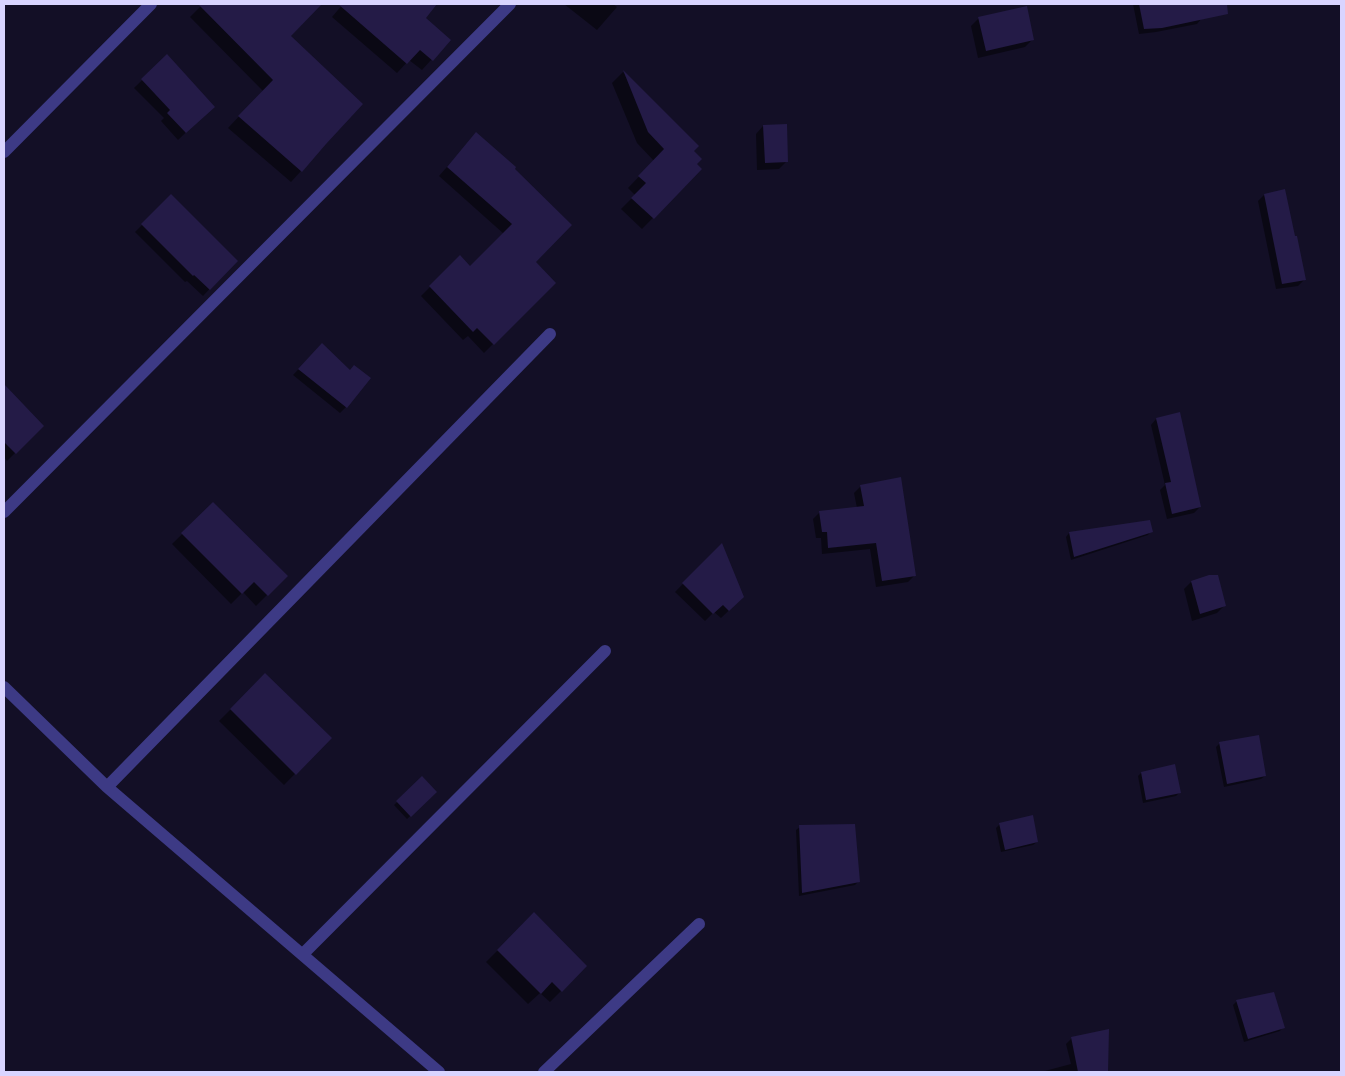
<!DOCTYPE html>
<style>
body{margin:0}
#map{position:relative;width:1345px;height:1076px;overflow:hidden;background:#130f26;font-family:"Archivo Narrow",sans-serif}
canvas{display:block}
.frame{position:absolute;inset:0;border:5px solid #d9d4ff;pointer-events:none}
</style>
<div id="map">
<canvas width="1345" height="1076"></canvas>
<div class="frame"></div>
</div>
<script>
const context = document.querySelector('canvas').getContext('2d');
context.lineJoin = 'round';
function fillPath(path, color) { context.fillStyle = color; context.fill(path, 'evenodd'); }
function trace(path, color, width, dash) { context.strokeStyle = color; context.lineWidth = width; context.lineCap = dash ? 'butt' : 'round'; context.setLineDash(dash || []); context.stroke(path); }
fillPath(new Path2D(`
 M203,4H321L289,36L301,171L291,182L228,128L263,91L190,17Z
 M343,4H435L425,18L449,40L422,70L409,60L397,73L332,17Z
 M564,4H613L617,7L597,30Z
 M1133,4H1201L1202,18L1197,24L1156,32L1139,34Z
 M979,18L1033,39L1025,47L978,58L971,26Z
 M167,56L205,114L178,140L161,121L164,118L134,88Z
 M623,72L698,146L693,151L695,164L701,169L642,229L621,209L635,195L628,188L654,161L637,143L612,83Z
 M763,126L787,161L779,169L757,170L756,134Z
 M468,143L534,262L554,283L484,353L468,336L463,340L421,296L460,257L470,267L504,234L439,176Z
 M1264,195L1304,280L1298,286L1276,289L1258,201Z
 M171,196L236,261L203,296L187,281L185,282L135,232Z
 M316,351L346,407L340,413L293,375Z
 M4,386L42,426L7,461L4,457Z
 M1156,419L1200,507L1194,513L1167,519L1160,490L1165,485L1151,425Z
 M861,486L915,575L908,582L876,587L870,549L822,554L821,538H816L813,519L820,512L857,508L854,493Z
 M213,504L286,576L256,606L243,592L231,604L172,544Z
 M1151,531L1148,535L1071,560L1066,537L1069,533Z
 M721,545L743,597L721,618L714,612L705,621L675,592Z
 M1191,582L1225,605L1217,613L1192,621L1184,589Z
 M265,675L330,738L284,785L219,721Z
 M1220,743L1265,776L1261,779L1224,787L1216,747Z
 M1141,773L1179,793L1176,796L1143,803L1138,776Z
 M422,778L436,792L407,819L394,805Z
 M1000,824L1037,842L1033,845L1001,852L996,828Z
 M800,827L859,881L855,885L799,896L796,830Z
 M534,914L586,966L550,1002L540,993L528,1004L486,962Z
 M1237,1001L1283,1027L1280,1031L1244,1042L1233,1005Z
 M1108,1030L1107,1072H1041L1071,1064L1066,1044L1072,1038Z`), '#0007');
fillPath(new Path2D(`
 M198,4H322L291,36L363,104L326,144L302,172L238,116L273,80Z
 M338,4H437L426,18L451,40L433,61L420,50L407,64Z
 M1139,4H1227L1228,14L1162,28L1144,29Z
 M1027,6L1034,40L986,51L978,17Z
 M167,54L215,107L186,133L167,113L170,110L141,79Z
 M623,70L699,146L694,151L702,159L697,164L702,169L654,219L631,198L646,183L638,176L664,149L648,132Z
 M787,124L788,162L765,163L763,125Z
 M476,132L516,167L515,169L572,225L536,262L556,283L494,345L477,328L473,332L429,286L460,255L470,266L512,224L447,167Z
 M1285,189L1295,236H1297L1306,280L1282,284L1264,194Z
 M171,194L238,261L210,290L194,275L193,276L141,224Z
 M322,343L350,370L354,365L371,378L347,408L298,369Z
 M4,384L44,426L16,454L4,442Z
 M1180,412L1201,507L1172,514L1165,483L1171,482L1156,418Z
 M901,477L916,576L882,581L876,543L828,548L827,532H822L819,511L864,506L860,485Z
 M213,502L288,576L268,596L254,582L242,594L181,533Z
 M1150,520L1153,532L1074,557L1069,532Z
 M722,543L744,597L729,611L723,605L713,614L682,583Z
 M1209,575H1218L1226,606L1200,614L1191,581Z
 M265,673L332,738L296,775L230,709Z
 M1259,735L1266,776L1227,784L1219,742Z
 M1175,764L1181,793L1146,800L1141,772Z
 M422,776L437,792L411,817L396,801Z
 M1033,815L1038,842L1005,850L999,823Z
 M855,824L860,882L802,893L799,825Z
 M534,912L587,966L562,992L552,982L541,994L497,950Z
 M1274,992L1285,1028L1248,1039L1236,1000Z
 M1109,1029L1108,1072H1078L1071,1037Z`), '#241b47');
trace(new Path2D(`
 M4,152L151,4
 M4,512L510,4
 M4,687L107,787L439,1072
 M107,787L550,334
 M303,954L605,651
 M544,1072L699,924`), '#3d3a85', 12);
</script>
